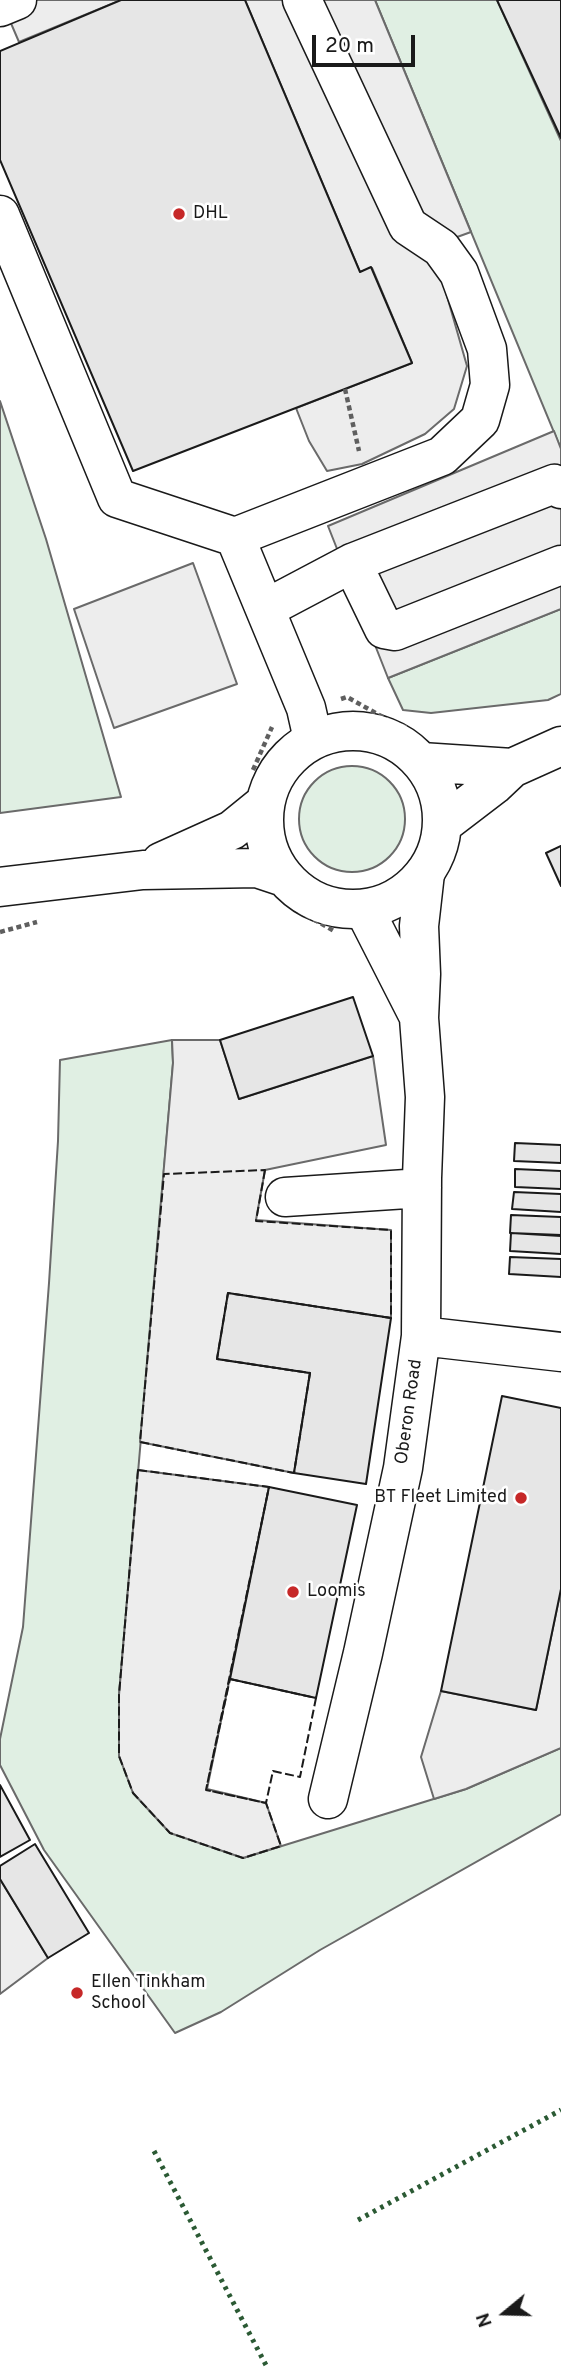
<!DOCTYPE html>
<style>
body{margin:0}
#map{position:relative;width:561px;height:2369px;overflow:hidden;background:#fff;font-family:Overpass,sans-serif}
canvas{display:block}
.north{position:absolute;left:470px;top:2278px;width:70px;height:70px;-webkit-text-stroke:5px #fff;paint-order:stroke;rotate:251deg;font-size:19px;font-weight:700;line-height:28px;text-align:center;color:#1a1a1a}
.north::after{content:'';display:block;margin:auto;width:24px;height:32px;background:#1a1a1a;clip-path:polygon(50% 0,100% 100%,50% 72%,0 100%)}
.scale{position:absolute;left:312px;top:35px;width:103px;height:32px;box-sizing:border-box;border:4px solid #1a1a1a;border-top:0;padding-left:9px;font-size:21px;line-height:24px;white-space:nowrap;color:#1a1a1a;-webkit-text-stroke:5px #fff;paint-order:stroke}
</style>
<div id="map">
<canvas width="561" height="2369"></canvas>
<div class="north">N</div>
<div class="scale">20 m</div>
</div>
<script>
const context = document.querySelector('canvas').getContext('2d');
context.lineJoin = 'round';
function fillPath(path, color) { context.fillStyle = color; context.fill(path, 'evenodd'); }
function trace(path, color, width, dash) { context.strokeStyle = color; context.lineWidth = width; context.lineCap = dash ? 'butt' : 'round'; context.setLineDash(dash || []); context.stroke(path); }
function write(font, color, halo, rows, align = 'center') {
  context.font = font + ' Overpass,sans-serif'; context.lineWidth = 5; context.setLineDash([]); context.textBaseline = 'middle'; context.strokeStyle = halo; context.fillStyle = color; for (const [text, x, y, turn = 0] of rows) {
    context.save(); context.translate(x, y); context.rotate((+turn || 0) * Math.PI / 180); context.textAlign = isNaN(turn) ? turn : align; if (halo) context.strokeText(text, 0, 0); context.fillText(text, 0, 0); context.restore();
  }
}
const green = new Path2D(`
 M375,0H497L561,141V449Z
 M0,401L46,539L121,797L0,813Z
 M561,609V694L548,700L431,713L403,710L388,678Z
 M299 819a53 53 0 1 1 106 0a53 53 0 1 1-106 0Z
 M172,1040L173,1063L119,1695V1756L243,1858L466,1789L561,1748V1814L320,1950L221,2012L175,2033L44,1850L0,1765V1739L23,1627L49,1283L58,1141L60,1060Z`);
fillPath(green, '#e0efe3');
trace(green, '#6a6a6a', 2);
const parking = new Path2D(`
 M1,0H121L19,42Z
 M245,0H375L471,232L421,250L443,282L467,366L454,409L425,434L362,464L327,471L309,441L296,408L412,363L372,268L360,272Z
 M554,431L561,449V609L388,678L328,526Z
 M193,563L237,684L114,728L74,609Z
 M172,1040H220L239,1099L373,1056L386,1145L265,1170L256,1220L391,1230V1318L228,1294L218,1359L310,1373L294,1473L140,1442L173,1063Z
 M138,1470L269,1487L207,1789L266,1803L281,1846L243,1858L170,1833L133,1793L119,1756V1695Z
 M561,1589V1748L466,1789L434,1799L421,1757L441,1691L536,1710Z
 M0,1879L48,1958L0,1994Z`);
fillPath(parking, '#ededed');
trace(parking, '#6a6a6a', 2);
const building = new Path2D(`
 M121,0H245L360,272L371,267L412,363L133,471L0,160V51Z
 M497,0H561V138Z
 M561,846V886L546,853Z
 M353,997L373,1056L239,1099L220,1040Z
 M515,1143L561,1145V1163L514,1161Z
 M515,1169L561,1171V1189L515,1187Z
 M514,1192L561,1194V1212L512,1209Z
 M511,1215L561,1217V1235L510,1233Z
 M511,1233L561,1236V1254L510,1251Z
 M510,1257L561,1259V1277L509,1274Z
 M228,1293L391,1318L366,1484L294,1473L310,1373L217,1359Z
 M502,1396L561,1408V1589L536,1710L441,1691Z
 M269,1487L357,1505L316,1698L230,1679Z
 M0,1785L30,1840L0,1857Z
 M35,1844L89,1933L48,1958L0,1879V1866Z`);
fillPath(building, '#e6e6e6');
trace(building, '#1a1a1a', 2);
const minor = new Path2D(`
 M302,0L408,226L441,248L459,273L487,349L490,385L480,420L442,456L235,537L306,708L313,739
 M0,7L17,0
 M0,215L117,498L235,537
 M352,563L384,629L395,631L561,565
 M265,609L352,563L554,484L561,489
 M364,909L417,1013
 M285,1197L422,1188
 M421,1336L561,1352
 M328,1799L363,1653L403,1468L421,1336L422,1178L425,1097L419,1018L421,974L419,926L425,873`);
const major = new Path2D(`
 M264 820a89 89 0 1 1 178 0a89 89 0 1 1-178 0Z
 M421,762L512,768
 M443,824L494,785L512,768L561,746
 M161,862L232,830L264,804
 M0,887L143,870L257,868L284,877`);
trace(minor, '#1a1a1a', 41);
trace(major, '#1a1a1a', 41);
trace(new Path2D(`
 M345,389L359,451
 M341,699L347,697L390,721L408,728
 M253,770L272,727
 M299,911L334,931
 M0,932L37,922`), '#5f5f5f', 4.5, [5, 3.5]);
trace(minor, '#fff', 38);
trace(major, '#fff', 38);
trace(new Path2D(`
 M154,2151L268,2369
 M358,2220L561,2110`), '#2b5a34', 5, [3.5, 5]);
trace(new Path2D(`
 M265,1170L256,1221L391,1230V1318L228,1293L217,1359L310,1373L294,1473L140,1442L164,1174Z
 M138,1470L269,1487L206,1790L266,1803L281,1846L243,1858L170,1833L133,1793L119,1756V1695Z
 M230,1679L316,1698L300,1777L273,1771L266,1803L206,1790Z`), '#1a1a1a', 2, [9, 3.5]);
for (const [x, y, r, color] of [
 [179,214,7,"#c62828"],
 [521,1498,7,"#c62828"],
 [293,1592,7,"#c62828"],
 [77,1993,7,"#c62828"]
]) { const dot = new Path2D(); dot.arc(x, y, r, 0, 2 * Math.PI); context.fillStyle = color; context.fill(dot); trace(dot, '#fff', 2.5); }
write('18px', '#1a1a1a', '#fff', [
 ["DHL",193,214],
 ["BT Fleet Limited",507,1498,"right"],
 ["Loomis",307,1592],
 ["Ellen Tinkham",91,1983],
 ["School",91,2004]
], 'left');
write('18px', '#1a1a1a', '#fff', [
 ["Oberon Road",410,1412,-82]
]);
</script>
